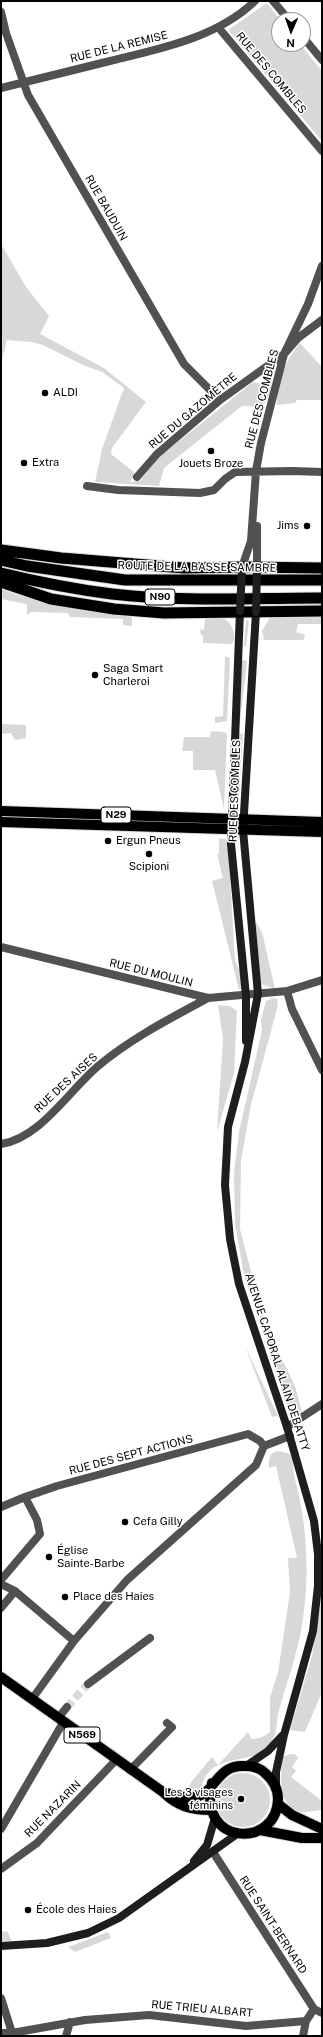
<!DOCTYPE html>
<meta charset="utf-8">
<style>
body{margin:0}
#map{position:relative;width:323px;height:2037px;overflow:hidden;background:#fff;font-family:"Public Sans",sans-serif}
canvas{display:block}
.frame{position:absolute;inset:0;border:2px solid #000;pointer-events:none}
.north{position:absolute;left:271px;top:12px;width:40px;height:40px;box-sizing:border-box;background:#fff;border:1px solid #999;border-radius:50%;rotate:182deg;font-size:11px;font-weight:700;line-height:16px;text-align:center;color:#000}
.north::after{content:'';display:block;margin:auto;width:14px;height:18px;background:#000;clip-path:polygon(50% 0,100% 100%,50% 72%,0 100%)}
</style>
<div id="map">
<canvas width="323" height="2037"></canvas>
<div class="frame"></div>
<div class="north">N</div>
</div>
<script>
const context = document.querySelector('canvas').getContext('2d');
context.lineJoin = 'round';
function fillPath(path, color) { context.fillStyle = color; context.fill(path, 'evenodd'); }
function trace(path, color, width, dash) { context.strokeStyle = color; context.lineWidth = width; context.lineCap = dash ? 'butt' : 'round'; context.setLineDash(dash || []); context.stroke(path); }
function write(font, color, halo, rows, align = 'center') {
  context.font = font + ' "Public Sans",sans-serif'; context.lineWidth = 3; context.setLineDash([]); context.textBaseline = 'middle'; context.strokeStyle = halo; context.fillStyle = color; for (const [text, x, y, turn = 0] of rows) {
    context.save(); context.translate(x, y); context.rotate((+turn || 0) * Math.PI / 180); context.textAlign = isNaN(turn) ? turn : align; if (halo) context.strokeText(text, 0, 0); context.fillText(text, 0, 0); context.restore();
  }
}
fillPath(new Path2D(`
 M267,3L280,20H279V44H300L322,71V141L228,30Z
 M1,244L26,287L49,316L40,334L104,368L146,402L112,448L111,454L135,473L130,482L140,481L158,458L253,382L273,387L263,407L242,406L164,468L159,486L95,482L102,449L124,388L102,372L83,365L43,345L31,342L7,340L1,364Z
 M300,343L322,367V400H297L295,403L277,405C275,383 286,360 300,343Z
 M1,589C42,605 85,608 128,615L132,618V626L123,625V619L70,617L68,613L30,612V614H27V604L1,599Z
 M272,614L322,615V624H298L296,632L305,635L304,640H264L262,631Z
 M205,617C217,618 228,616 232,628C235,634 235,639 232,644L203,643V636L201,635L200,629L204,630Z
 M246,620L249,621L246,647L244,646Z
 M225,656L230,658L227,721L215,723V717L223,716Z
 M242,660L247,661L240,722H239Z
 M1,724L26,725V738L15,740L11,733L1,734Z
 M211,731L224,732L227,734L224,809L215,770H193V751H182L184,737H210Z
 M238,733L243,734L239,798L237,799Z
 M219,838L226,839L228,842L235,961L240,971L241,988L239,990L212,881L223,878L217,854H219Z
 M254,923H257L262,932L275,989L258,983Z
 M274,998L277,999L278,1005L251,1105L241,1160L240,1229L264,1322L295,1386L302,1412L289,1414L263,1325L245,1280L235,1225L234,1173L239,1132L262,1030L261,1020L266,1001Z
 M218,1005L230,1006L237,1011L234,1073L217,1132L223,1039Z
 M245,1346L278,1416L272,1417Z
 M278,1451L290,1454C294,1463 293,1474 296,1483C308,1530 310,1583 301,1631C296,1657 287,1682 280,1707C275,1722 279,1734 268,1747C250,1767 208,1750 201,1790L191,1795H184L192,1781L212,1757L218,1765L248,1732L251,1739C259,1739 263,1737 270,1732V1697L278,1673L290,1592L288,1558H297L276,1466L269,1468C269,1458 268,1454 278,1451Z
 M322,1575V1692L305,1732L290,1730L312,1656L320,1608Z
 M291,1754H295L298,1758L292,1767L296,1771L291,1777L322,1801V1810L297,1813C275,1795 283,1781 281,1757Z
 M216 1800a27 27 0 1 1 54 0a27 27 0 1 1-54 0Z
 M1,1930L3,1932L7,1931L12,1941H1Z
 M108,1932L111,1938L75,1952L68,1947Z`), '#d8d8d8');
trace(new Path2D(`
 M67,1707L88,1684`), '#d9d9d9', 8, [8, 4]);
const primary = new Path2D(`
 M1,811L322,822
 M1,822L322,832
 M1,1677L163,1792C177,1806 191,1810 211,1810
 M163,1792C173,1795 185,1799 196,1797C216,1792 217,1764 245,1766C252,1766 260,1768 265,1773C273,1780 278,1789 278,1799C277,1849 197,1846 212,1783
 M278,1804L292,1815L322,1829
 M260,1830L302,1838H322`);
const trunk = new Path2D(`
 M1,550L61,558L184,568L242,567L322,568
 M1,560L27,566L125,580H322
 M1,573C38,582 74,589 112,594C181,602 252,598 322,598
 M1,582L51,599L114,609L164,613L322,611`);
trace(primary, '#dbdbdb', 12);
trace(trunk, '#dbdbdb', 13);
trace(new Path2D(`
 M273,1L289,20
 M1,12L6,33L28,95L184,364L220,400
 M218,27L322,151
 M303,37L322,60
 M1,88C37,79 74,70 110,61C159,49 217,38 255,1
 M137,477L157,454L220,400L284,354L298,338L322,320
 M87,486L118,490L200,493L214,490L225,479L235,472L293,471L322,472
 M257,526V567
 M242,567L251,541L256,471L261,443L284,354L308,304L322,266
 M1,947L208,998L287,991L322,980
 M287,991L292,1009L322,1070
 M1,1144C40,1138 68,1092 97,1067C130,1039 169,1019 208,998
 M287,1427L322,1404
 M1,1507L25,1497L57,1486L248,1434L260,1441L264,1446
 M1,1580L40,1534L37,1520L25,1497
 M1,1584L15,1591L74,1641
 M1,1608L15,1591
 M88,1684L150,1638
 M32,1699L74,1641L127,1580L256,1465L264,1446L290,1436
 M59,1717L67,1707
 M130,1770L172,1727L167,1723
 M1,1829L64,1721
 M213,1852L314,2009
 M1,1869L37,1843L116,1760
 M1,1998L13,2036
 M314,2009L322,2013
 M1,2033H12L85,2020L149,2015L246,2026L306,2021
 M66,2036L70,2022
 M303,2036L306,2021L314,2009`), '#515151', 8);
trace(new Path2D(`
 M240,611L231,844L246,996V1041
 M256,612L243,830L258,994L245,1062L228,1127L225,1185L230,1239L239,1284L287,1427L314,1521L318,1554V1586L313,1631L284,1735L276,1772V1788
 M246,1766L268,1751L283,1735
 M194,1861L207,1845L215,1818
 M1,1946L47,1943L88,1933L119,1918L237,1834`), '#1e1e1e', 8);
trace(primary, '#000', 10);
trace(trunk, '#000', 11);
trace(new Path2D(`
 M240,611L242,567
 M256,612L257,567`), '#1e1e1e', 8);
for (const [x, y, r, color] of [
 [45,393,4,"#000"],
 [211,451,4,"#000"],
 [24,463,4,"#000"],
 [307,526,4,"#000"],
 [95,675,4,"#000"],
 [108,841,4,"#000"],
 [149,854,4,"#000"],
 [125,1522,4,"#000"],
 [49,1557,4,"#000"],
 [65,1597,4,"#000"],
 [241,1799,4,"#000"],
 [28,1910,4,"#000"]
]) { const dot = new Path2D(); dot.arc(x, y, r, 0, 2 * Math.PI); context.fillStyle = color; context.fill(dot); trace(dot, '#fff', 1.5); }
for (const [x, y, w] of [
 [160,597,30],
 [116,815,30],
 [82,1735,36]
]) { const box = new Path2D(); box.roundRect(x - w / 2, y - 8, w, 16, 3); context.fillStyle = '#fff'; context.fill(box); trace(box, '#000', 1); }
write('bold 10px', '#000', null, [
 ["N90",160,597],
 ["N29",116,815],
 ["N569",82,1735]
]);
write('11px', '#000', '#fff', [
 ["RUE DE LA REMISE",119,47,-14],
 ["RUE DES COMBLES",271,73,50],
 ["RUE BAUDUIN",106,208,60],
 ["RUE DES COMBLES",262,399,-75],
 ["RUE DU GAZOMÈTRE",193,411,-40],
 ["ROUTE DE LA BASSE SAMBRE",197,567,1],
 ["RUE DES COMBLES",235,791,-88],
 ["RUE DU MOULIN",151,973,14],
 ["RUE DES AISES",66,1083,-43],
 ["AVENUE CAPORAL ALAIN DEBATTY",277,1362,72],
 ["RUE DES SEPT ACTIONS",131,1455,-15],
 ["RUE NAZARIN",53,1809,-45],
 ["RUE SAINT-BERNARD",273,1925,57],
 ["RUE TRIEU ALBART",202,2009,5]
]);
write('11px', '#000', '#fff', [
 ["ALDI",53,393],
 ["Extra",32,463],
 ["Jouets Broze",211,464,"center"],
 ["Jims",299,526,"right"],
 ["Saga Smart",103,669],
 ["Charleroi",103,682],
 ["Ergun Pneus",116,841],
 ["Scipioni",149,867,"center"],
 ["Cefa Gilly",133,1522],
 ["Église",57,1551],
 ["Sainte-Barbe",57,1564],
 ["Place des Haies",73,1597],
 ["Les 3 visages",233,1793,"right"],
 ["féminins",233,1806,"right"],
 ["École des Haies",36,1910]
], 'left');
</script>
